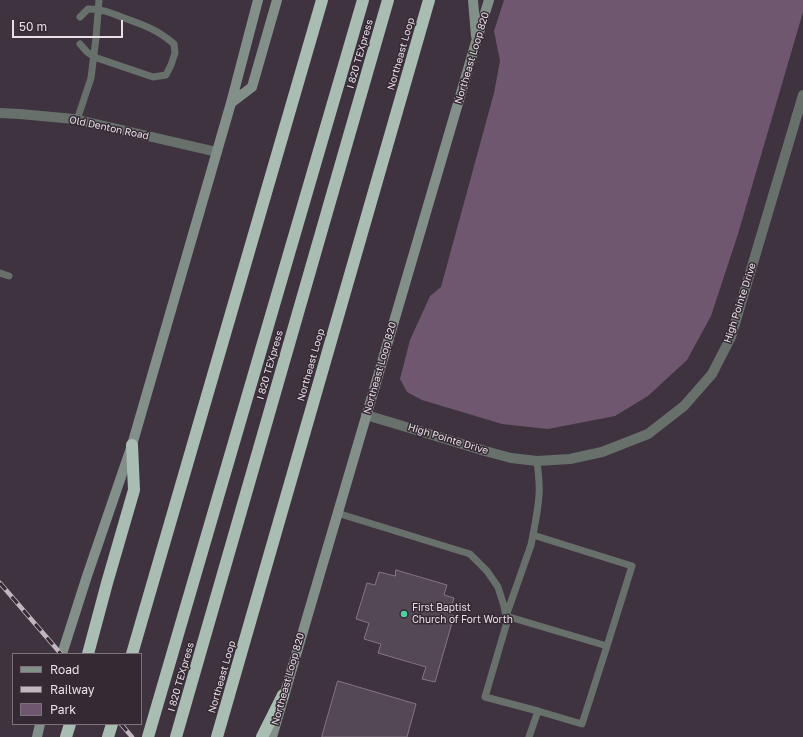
<!DOCTYPE html>
<style>
body{margin:0}
#map{position:relative;width:803px;height:737px;overflow:hidden;background:#3f333f;font-family:"Golos Text",sans-serif}
canvas{display:block}
.legend{position:absolute;left:12px;top:653px;width:130px;height:72px;box-sizing:border-box;background:#352934;border:1px solid #7d727c;margin:0;padding:5px 7px;list-style:none;font-size:12px;color:#e8e0e7}
.legend li{display:flex;align-items:center;gap:8px;height:20px}
.legend b{width:20px;border:1px solid #7d727c}
.scale{position:absolute;left:12px;top:20px;width:111px;height:18px;box-sizing:border-box;border:2px solid #e8e0e7;border-top:0;padding-left:5px;font-size:12px;line-height:14px;white-space:nowrap;color:#e8e0e7;-webkit-text-stroke:3px #352934;paint-order:stroke}
</style>
<div id="map">
<canvas width="803" height="737"></canvas>
<ul class="legend">
<li><b style="height:5px;background:#838f89"></b>Road</li>
<li><b style="height:5px;background:#c0b7bf"></b>Railway</li>
<li><b style="height:11px;background:#6f576f"></b>Park</li>
</ul>
<div class="scale">50 m</div>
</div>
<script>
const context = document.querySelector('canvas').getContext('2d');
context.lineJoin = 'round';
function fillPath(path, color) { context.fillStyle = color; context.fill(path, 'evenodd'); }
function trace(path, color, width, dash) { context.strokeStyle = color; context.lineWidth = width; context.lineCap = dash ? 'butt' : 'round'; context.setLineDash(dash || []); context.stroke(path); }
function write(font, color, halo, rows, align = 'center') {
  context.font = font + ' "Golos Text",sans-serif'; context.lineWidth = 3; context.setLineDash([]); context.textBaseline = 'middle'; context.strokeStyle = halo; context.fillStyle = color; for (const [text, x, y, turn = 0] of rows) {
    context.save(); context.translate(x, y); context.rotate((+turn || 0) * Math.PI / 180); context.textAlign = isNaN(turn) ? turn : align; if (halo) context.strokeText(text, 0, 0); context.fillText(text, 0, 0); context.restore();
  }
}
fillPath(new Path2D(`
 M504,0H803V12L738,234L711,316L687,360L648,396L615,416L548,429L502,424L422,400L407,392L400,379L410,340L430,296L441,287L494,93L500,61L494,31Z`), '#6f576f');
const building = new Path2D(`
 M396,570L447,585L444,595L454,598L449,614L454,616L435,682L422,679L426,667L378,653L381,644L364,639L369,623L356,619L367,583L375,585L379,572L395,576Z
 M338,681L416,704L407,737H322Z`);
fillPath(building, '#554855');
trace(building, '#847683', 1);
trace(new Path2D(`
 M80,44L87,52L94,57L153,77L166,75L171,65L175,53L174,44C158,30 144,25 124,18C111,13 102,9 88,9L80,17
 M77,120L91,78L96,38L99,0
 M0,273L9,276
 M337,513L470,554L487,571L498,587L504,606L507,622L485,697L538,711L529,737
 M533,535L632,566L607,646L506,616L531,545C534,529 538,512 539,495C540,484 538,472 537,461
 M538,711L582,724L607,646`), '#68706c', 7);
trace(new Path2D(`
 M0,113L20,114L74,119L217,152
 M366,415L403,426L485,451L511,458L537,461L570,459L602,452L648,434L684,406L712,374L731,337L803,95`), '#68706c', 10);
trace(new Path2D(`
 M473,0L476,36
 M231,103L252,87L277,0
 M62,654L87,576L132,445L231,103L258,0
 M37,737L40,724
 M272,737L476,42L489,0`), '#838f89', 10);
trace(new Path2D(`
 M88,654L107,583L134,490L132,445
 M132,654L322,0
 M66,737L70,724
 M108,737L112,724
 M148,737L363,0
 M176,737L388,0
 M217,737L429,0
 M262,737L283,695`), '#a9bdb2', 12);
const rail = new Path2D(`
 M0,583L61,654
 M121,724L132,737`);
trace(rail, '#c0b7bf', 4.5);
trace(rail, '#352934', 3, [9]);
for (const [x, y, r, color] of [
 [404,614,4,"#48d49d"]
]) { const dot = new Path2D(); dot.arc(x, y, r, 0, 2 * Math.PI); context.fillStyle = color; context.fill(dot); trace(dot, '#352934', 1.5); }
write('10px', '#e8e0e7', '#352934', [
 ["I 820 TEXpress",360,54,-74],
 ["Northeast Loop",401,54,-74],
 ["Northeast Loop 820",472,58,-73],
 ["Old Denton Road",109,128,12],
 ["High Pointe Drive",740,303,-72],
 ["I 820 TEXpress",270,365,-74],
 ["Northeast Loop",311,365,-74],
 ["Northeast Loop 820",380,368,-74],
 ["High Pointe Drive",448,439,17],
 ["I 820 TEXpress",181,677,-74],
 ["Northeast Loop",222,677,-74],
 ["Northeast Loop 820",288,679,-74]
]);
write('10px', '#e8e0e7', '#352934', [
 ["First Baptist",412,608],
 ["Church of Fort Worth",412,620]
], 'left');
</script>
